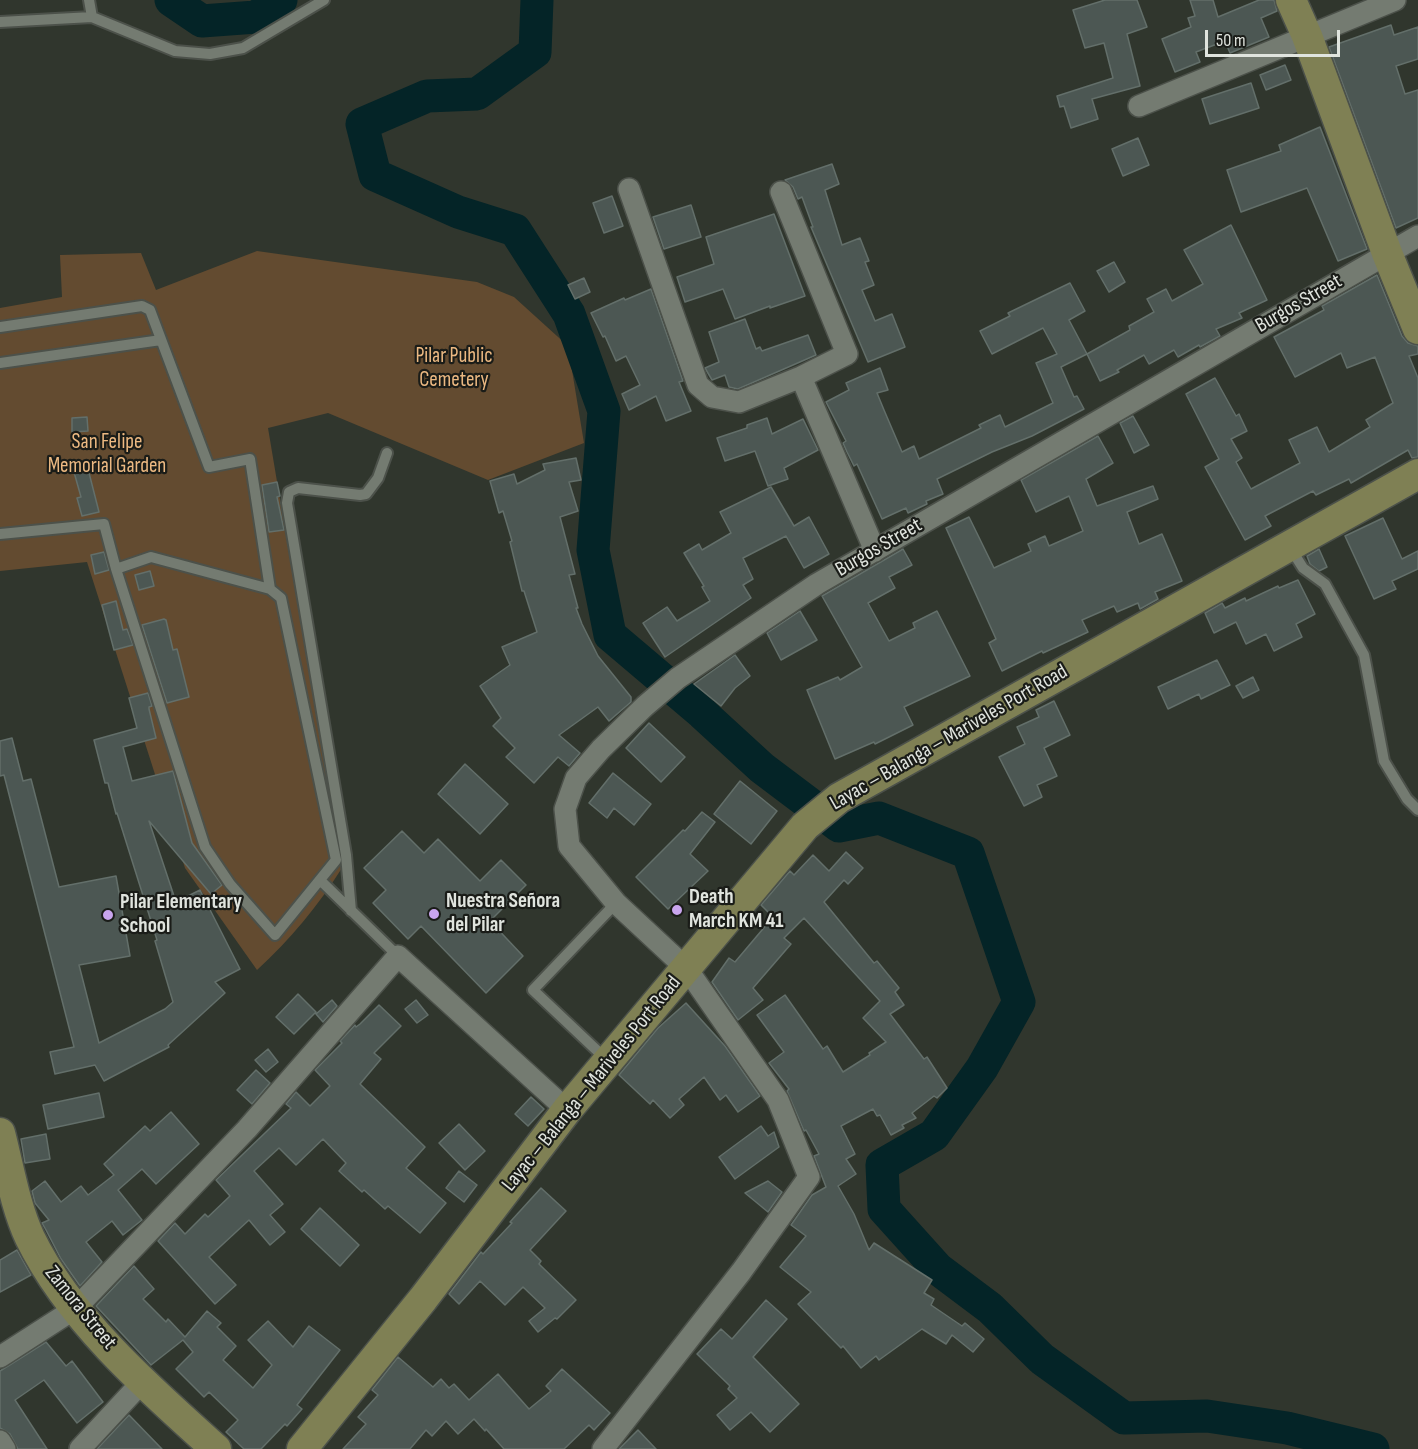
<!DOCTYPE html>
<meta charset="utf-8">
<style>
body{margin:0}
#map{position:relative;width:1418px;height:1449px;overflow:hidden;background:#30362d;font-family:"Sofia Sans Condensed",sans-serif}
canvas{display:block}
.scale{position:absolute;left:1205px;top:30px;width:135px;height:27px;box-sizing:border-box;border:3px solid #e0e4de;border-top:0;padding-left:8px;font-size:18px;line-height:21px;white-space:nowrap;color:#e0e4de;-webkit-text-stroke:4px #1a1c18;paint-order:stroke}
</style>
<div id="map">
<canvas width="1418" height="1449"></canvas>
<div class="scale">50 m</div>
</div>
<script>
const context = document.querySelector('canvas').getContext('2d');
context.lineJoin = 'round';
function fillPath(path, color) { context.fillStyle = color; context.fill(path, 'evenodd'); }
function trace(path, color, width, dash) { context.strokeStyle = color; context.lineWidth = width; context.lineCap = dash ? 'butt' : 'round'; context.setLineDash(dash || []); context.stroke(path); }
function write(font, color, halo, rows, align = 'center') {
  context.font = font + ' "Sofia Sans Condensed",sans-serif'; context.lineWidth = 4.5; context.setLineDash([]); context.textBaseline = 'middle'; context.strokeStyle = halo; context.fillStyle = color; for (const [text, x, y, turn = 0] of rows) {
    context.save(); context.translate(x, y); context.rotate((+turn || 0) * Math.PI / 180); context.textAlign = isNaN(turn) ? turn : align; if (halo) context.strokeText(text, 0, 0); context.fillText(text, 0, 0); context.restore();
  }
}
fillPath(new Path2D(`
 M257,251L477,282L514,297L568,346L584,443L488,480L328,413L268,428L342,868C318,906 290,940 257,970L185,868L87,562L0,571V308L62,297L60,255L141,253L156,290Z`), '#634b30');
trace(new Path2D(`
 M171,0L202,21L256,17L281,0
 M537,0L535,52L477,94L427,96L362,124L375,175L458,212L515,230L569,314L604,411L593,550L610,635L702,713L762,768L839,826L879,818L968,853L1019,1002L982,1068L934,1135L882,1165L884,1209L938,1269L990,1308L1042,1359L1124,1418L1207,1416L1287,1428L1373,1449`), '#042427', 33);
const building = new Path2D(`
 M1105,0H1137L1147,27L1127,34L1140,86L1092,99L1098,119L1071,128L1064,106L1060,107L1057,96L1113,78L1104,43L1085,48L1073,10Z
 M1190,0H1213L1218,17L1259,0H1274L1277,11L1261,18L1269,37L1230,53L1225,41L1196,52L1200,62L1175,72L1162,39L1191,27L1188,18L1195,16Z
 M1391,25L1394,35L1418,27V59L1396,66L1405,94L1418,90V218L1396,228L1329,47Z
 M1285,65L1291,80L1266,90L1260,75Z
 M1251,83L1259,108L1210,124L1202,99Z
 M1320,127L1367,249L1338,261L1307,188L1241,212L1227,170L1281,151L1279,145Z
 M1138,138L1149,165L1123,176L1112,149Z
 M832,164L839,184L825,190L842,245L860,238L869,261L865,262L874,285L862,290L875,321L892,314L905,347L868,362L811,227H813L802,197L798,199L793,187L785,180Z
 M612,196L623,226L604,233L593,203Z
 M691,205L701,237L664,249L653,217Z
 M774,214L805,296L770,308V306L735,319L723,289L685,302L677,277L714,264L706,237Z
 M1231,225L1267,300L1239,313L1242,318L1216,329L1220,336L1200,347L1199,345L1178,357L1174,350L1149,364L1144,355L1117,370L1119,372L1100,381L1087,354L1130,330L1129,326L1154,312L1147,299L1166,289L1172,301L1203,284L1184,250Z
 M1114,262L1125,282L1109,292L1097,271Z
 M1377,275L1402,336L1408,343L1418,346V354L1409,356L1418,378V457L1412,458L1408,450L1351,483L1349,479L1316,495L1313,491L1265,516L1271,526L1245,540L1205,467L1219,459L1186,394L1215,378L1236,416L1239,414L1247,431L1231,439L1242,458L1236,462L1251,489L1300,463L1289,440L1317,427L1329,452L1370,427L1366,420L1393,403L1375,357L1347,368L1341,353L1295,377L1274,337L1324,310L1322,306Z
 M584,278L590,292L575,299L568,285Z
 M1070,283L1085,311L1069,320L1087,354L1061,367L1074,397L1077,396L1084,409L1032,436L992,452L937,479L943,494L926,501L927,504L908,513L906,508L882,519L857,464L854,466L847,452L843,443L846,441L826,402L849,390L846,383L880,368L888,390L877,393L884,410L902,452L914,446L919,459L981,428L979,425L1000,415L1005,427L1053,403L1036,363L1057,354L1043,328L992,354L980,331L1010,316L1008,313Z
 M651,289L683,381L679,382L691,411L666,421L656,396L629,410L622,394L640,385L626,356L616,361L605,336L603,337L591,313L624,298L625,300Z
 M745,319L756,349L760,347L762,351L808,335L816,355L738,389L729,387L725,375L712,380L705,368L719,362L709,332Z
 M1133,416L1149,445L1134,453L1120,423Z
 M87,417L88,431L72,432V418Z
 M767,418L772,434L803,419L818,450L784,468L788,479L768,486L755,451L725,461L717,438L747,428V425Z
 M1098,436L1113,463L1086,479L1097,506L1153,486L1158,499L1127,512L1139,544L1162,534L1182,581L1155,592L1158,599L1140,609L1138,603L1117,612L1114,606L1082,620L1088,632L1043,653L1042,651L1002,671L989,643L996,639L946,528L969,517L994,568L1031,551L1028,544L1045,536L1049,546L1083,531L1069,496L1036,512L1021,480Z
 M576,458L581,480L569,482L578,511L560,517L575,574L569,575L578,608H576L582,624L598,656L631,697V702L609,721L598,707L559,735L580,753L569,766L558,757L534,783L506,757L515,748L493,726L501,718L480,686L510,665L502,647L537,632L524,591H522L510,542L512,541L503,511L499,513L490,481L514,474L517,484L545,470L543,464Z
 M86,461L99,512L82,516L77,498L81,497L72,465Z
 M277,482L280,496L277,497L284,530L269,532L262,485Z
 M771,487L794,526L809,517L829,554L804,568L786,536L743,558L753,579L743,585L751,598L665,657L643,623L667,607L677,621L710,601L702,587L704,586L684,553L699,544L702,550L731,533L720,512Z
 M1383,518L1402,559L1418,551V569L1392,581L1396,589L1374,599L1345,536Z
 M903,549L912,565L889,577L895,588L868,603L889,641L915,628L913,623L937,611L970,676L904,707L913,725L875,744L874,742L835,759L807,690L838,677L840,680L862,667L822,596Z
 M1319,549L1327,567L1319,571L1310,564L1307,556Z
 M104,552L109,570L95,574L91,555Z
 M150,571L154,586L139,590L135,575Z
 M1298,580L1315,614L1296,624L1302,637L1274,651L1266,634L1246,644L1236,622L1214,633L1205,613L1222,603L1225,608L1245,598L1246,601L1278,586L1279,588Z
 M116,601L123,630L127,629L133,645L114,650L102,605Z
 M800,611L817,640L781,660L767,633Z
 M164,619L166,620L173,650L177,649L189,697L167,703L142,625Z
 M735,655L750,676L735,688L721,706L694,684Z
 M1217,660L1230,685L1201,699L1199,694L1168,709L1158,687Z
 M1253,677L1259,690L1243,698L1236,686Z
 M148,693L152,706L149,707V709L156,738L123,747L132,781L173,771L192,843L222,885L211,894L149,821L176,902L200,890L240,969L215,982L225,993L168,1045L169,1047L104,1081L95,1065L55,1074L50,1052L74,1047L4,775L0,776V741L12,738L23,781L31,779L59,887L116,876L130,956L79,965L99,1043L165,1009L173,1002L155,941L157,940L117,813L116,814L108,783H105L94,740L137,728L129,698Z
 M1054,701L1070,735L1044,748L1057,776L1037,785L1042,797L1024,806L999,757L1025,744L1017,727L1039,717L1036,710Z
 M649,723L685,757L661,782L626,748Z
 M465,764L508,804L480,834L438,794Z
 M613,773L651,804L634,825L614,808L607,818L589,803Z
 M740,781L777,811L751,844L714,814Z
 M702,812L715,822L690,854L708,871L668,909L636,877L683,830L685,831Z
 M402,831L424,853L438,839L480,881L501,860L526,885L490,921L523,956L486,993L421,926L408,939L373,903L386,890L364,868Z
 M846,852L863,868L848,884L844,880L824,902L874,963L877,961L899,988L895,992L904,1005L890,1014L924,1059L927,1057L947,1088L937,1098L934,1096L912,1113L916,1118L902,1125L904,1128L891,1135L880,1115L877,1116L873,1109L841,1126L855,1154L846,1159L856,1174L838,1186L854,1214L869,1250L874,1243L932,1280L924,1293L934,1299L931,1305L962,1326L965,1323L984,1339L973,1352L952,1335L946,1344L922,1329L879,1360L876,1356L861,1368L843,1346L841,1348L798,1304L811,1292L780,1267L806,1236L791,1225L812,1195L826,1187L814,1156L819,1154L806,1130L804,1131L787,1091L789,1089L769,1063L784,1052L757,1015L785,995L823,1049L827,1046L843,1072L870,1055L869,1053L886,1042L863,1018L880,1001L804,918L784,938L791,944L753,988L763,1000L738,1020L712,982L729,958L735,962L773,917L761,905L790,871L794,875L813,855L829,871Z
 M298,994L316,1012L294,1034L276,1017Z
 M332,1000L337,1006L323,1022L316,1014Z
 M416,1000L428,1015L417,1023L405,1009Z
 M686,1003L725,1046L760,1096L738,1112L726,1095L720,1100L704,1077L679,1099L684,1105L670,1118L653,1100L650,1104L619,1075L658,1028Z
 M379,1005L401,1026L374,1053L381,1059L360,1084L425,1147L406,1168L446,1203L420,1233L388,1206L385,1209L364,1190L362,1192L339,1171L346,1163L323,1139L296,1165L279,1148L254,1171L283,1204L270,1215L285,1232L270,1245L249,1220L209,1257L236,1285L215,1304L158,1241L175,1223L185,1234L205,1214L208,1217L230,1196L216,1180L291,1108L286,1104L296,1092L310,1106L330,1086L315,1070L342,1043L340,1041L355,1025L356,1027L360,1024Z
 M268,1049L278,1062L266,1072L255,1060Z
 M256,1070L270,1083L252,1104L237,1090Z
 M99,1093L104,1117L48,1129L43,1105Z
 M531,1097L544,1109L528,1126L515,1114Z
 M171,1112L199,1144L156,1184L142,1169L118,1190L142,1220L123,1235L112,1221L86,1242L102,1262L80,1286L61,1259L46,1230L42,1223L49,1220L35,1203L32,1191L45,1181L61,1202L81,1186L88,1195L114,1175L104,1164L145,1126L150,1131Z
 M459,1124L485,1151L465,1170L439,1143Z
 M761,1126L768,1136L774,1132L779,1147L735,1179L719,1157Z
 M46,1134L50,1159L25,1163L21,1139Z
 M459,1171L477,1185L464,1202L446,1188Z
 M768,1181L782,1192L768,1212L745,1193Z
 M541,1188L566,1211L530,1250L541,1261L539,1264L576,1300L557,1319L555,1318L538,1332L529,1321L545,1308L523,1287L505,1305L480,1281L459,1304L449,1294L481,1252L483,1254L512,1223L510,1222Z
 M320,1208L359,1245L340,1266L301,1229Z
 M17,1250L31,1275L0,1292V1260Z
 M134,1266L154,1289L143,1299L166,1322L168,1319L185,1337L207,1311L221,1323L217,1327L236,1346L223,1360L253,1388L272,1365L248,1340L268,1321L293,1347L309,1326L340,1350L297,1405L302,1409L287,1426L285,1424L261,1449H244L226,1432L238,1420L209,1392L204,1397L176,1369L193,1352L183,1340L151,1365L96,1306Z
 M766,1300L787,1319L753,1357L799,1404L770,1432L751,1412L730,1430L717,1415L737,1398L728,1389L730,1386L697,1354L721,1329L732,1339Z
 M46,1342L66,1366L72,1361L103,1402L77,1423L44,1380L15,1400L47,1449H18L10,1434L0,1428V1371Z
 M398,1357L433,1387L441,1379L449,1388L454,1384L469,1400L498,1374L529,1409L551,1391L546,1386L562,1369L610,1413L594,1430L589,1425L564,1449H504L486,1429L485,1431L474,1419L458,1434L446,1421L432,1436L426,1430L410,1449H343L366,1424L358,1417L378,1395L372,1390Z
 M129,1415L162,1449H97Z
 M638,1430L656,1449H619Z`);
fillPath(building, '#4c5753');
trace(building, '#636f6a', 1.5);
const lane = new Path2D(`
 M89,0L92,17L175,51L210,54L243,48L324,0
 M0,22L92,17
 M0,327L142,306L150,310L209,467L250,459L270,589
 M0,363L161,340
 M0,534L104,524L116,569L205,847L230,884L275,935L336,860L281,598L270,589L151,557L116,569
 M1291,549L1303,568L1325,584L1364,655L1384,761L1407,799L1418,810
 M320,880L398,956
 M351,911L346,855L287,503L289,492L298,488L360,495L366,494L378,478L387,453
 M607,1060L533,990L616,903`);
const street = new Path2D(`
 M1139,106L1395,0
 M629,189L698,385L712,397L739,402L801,377L847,354L781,192
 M801,377L875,551
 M0,1357L76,1308L247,1129L398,956L567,1110
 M0,1441L5,1449
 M80,1449L143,1381
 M603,1449L741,1272L809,1177L778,1100L687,969L616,903L569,846L565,809L576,778L601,749L645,706L678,678L817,584L1418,236`);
const secondary = new Path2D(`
 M1291,0L1307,36L1387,253L1418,329
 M0,1133C9,1167 15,1206 30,1238C70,1320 149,1389 216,1449
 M302,1449L423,1299L567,1110L805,826L839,798L1418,474`);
trace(lane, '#4c514a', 14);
trace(street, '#4c514a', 24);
trace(secondary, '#4c514a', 33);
trace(lane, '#747b71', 10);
trace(street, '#747b71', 21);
trace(secondary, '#7f8054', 30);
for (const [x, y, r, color] of [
 [677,910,6,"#c9a5ee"],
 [434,914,6,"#c9a5ee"],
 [108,915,6,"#c9a5ee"]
]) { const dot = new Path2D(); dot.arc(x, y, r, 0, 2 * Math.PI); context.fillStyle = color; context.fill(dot); trace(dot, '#1a1c18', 2); }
write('21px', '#e0e4de', '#1a1c18', [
 ["Burgos Street",1299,304,-30],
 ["Burgos Street",879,548,-30],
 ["Layac – Balanga – Mariveles Port Road",949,738,-30],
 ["Layac – Balanga – Mariveles Port Road",592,1084,-51],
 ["Zamora Street",80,1308,51]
]);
write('21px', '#ecb982', '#1a1c18', [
 ["Pilar Public",454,357],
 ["Cemetery",454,381],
 ["San Felipe",107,443],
 ["Memorial Garden",107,467]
]);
write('bold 21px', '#e0e4de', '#1a1c18', [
 ["Death",689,898],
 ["March KM 41",689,922],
 ["Nuestra Señora",446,902],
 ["del Pilar",446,926],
 ["Pilar Elementary",120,903],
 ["School",120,927]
], 'left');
</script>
